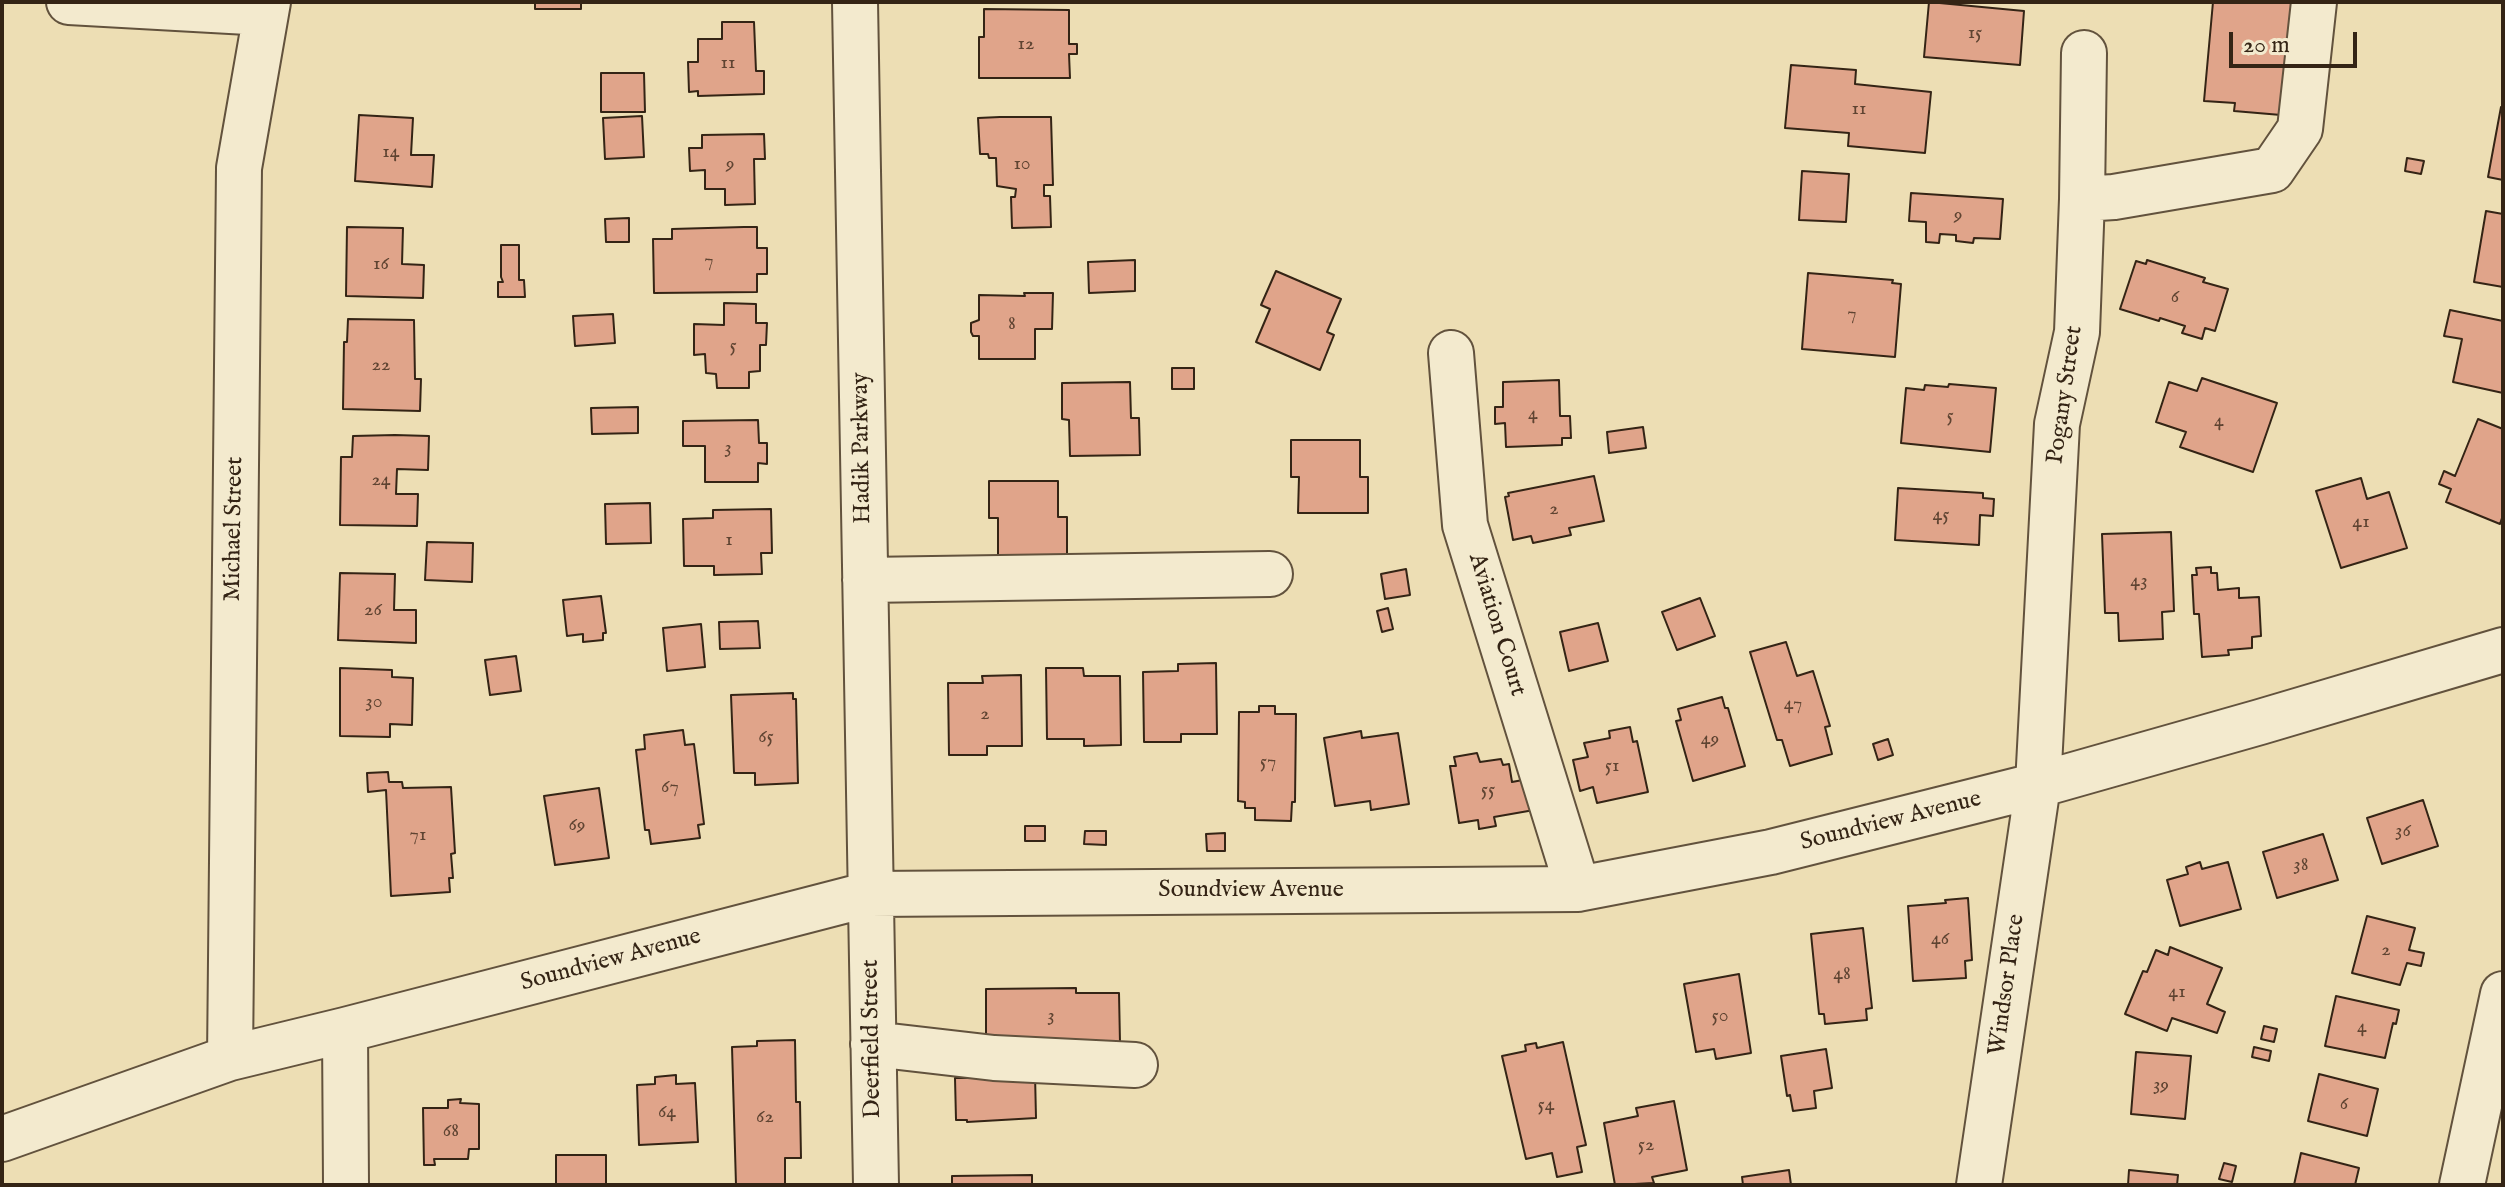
<!DOCTYPE html>
<style>
body{margin:0}
#map{position:relative;width:2505px;height:1187px;overflow:hidden;background:#eddeb4;font-family:"IM FELL English",serif}
canvas{display:block}
.frame{position:absolute;inset:0;border:4px solid #342415;pointer-events:none}
.scale{position:absolute;left:2229px;top:32px;width:128px;height:36px;box-sizing:border-box;border:4px solid #342415;border-top:0;padding-left:10px;font-size:24px;line-height:28px;white-space:nowrap;color:#342415;-webkit-text-stroke:6px #f3eace;paint-order:stroke}
</style>
<div id="map">
<canvas width="2505" height="1187"></canvas>
<div class="frame"></div>
<div class="scale">20 m</div>
</div>
<script>
const context = document.querySelector('canvas').getContext('2d');
context.lineJoin = 'round';
function fillPath(path, color) { context.fillStyle = color; context.fill(path, 'evenodd'); }
function trace(path, color, width, dash) { context.strokeStyle = color; context.lineWidth = width; context.lineCap = dash ? 'butt' : 'round'; context.setLineDash(dash || []); context.stroke(path); }
function write(font, color, halo, rows, align = 'center') {
  context.font = font + ' "IM FELL English",serif'; context.lineWidth = 7; context.setLineDash([]); context.textBaseline = 'middle'; context.strokeStyle = halo; context.fillStyle = color; for (const [text, x, y, turn = 0] of rows) {
    context.save(); context.translate(x, y); context.rotate((+turn || 0) * Math.PI / 180); context.textAlign = isNaN(turn) ? turn : align; if (halo) context.strokeText(text, 0, 0); context.fillText(text, 0, 0); context.restore();
  }
}
const building = new Path2D(`
 M535,2H581V9H535Z
 M1929,2L2024,11L2020,65L1924,57Z
 M2213,2H2296L2281,115L2234,111L2235,103L2204,101Z
 M984,9L1069,10V44H1077V54H1069L1070,78H979V37H984Z
 M722,22H754L756,71H764V94L698,96V91L689,92L688,62H698V39H722Z
 M1791,65L1856,70L1855,84L1931,92L1925,153L1848,146L1849,133L1785,128Z
 M601,73H644L645,112H601Z
 M2501,107L2503,108V180L2488,177Z
 M359,115L413,118L411,155H434L432,187L355,181Z
 M642,116L644,157L605,159L603,118Z
 M1000,117H1051L1053,185H1044V196H1050L1051,227L1012,228L1011,197H1015L1016,189L997,186L996,158H989L988,154H980L978,118Z
 M764,134L765,159H754L755,204L725,205V189H705V170L690,171L689,148H702V135Z
 M2407,158L2424,161L2421,174L2405,171Z
 M1802,171L1849,174L1846,222L1799,220Z
 M1911,193L2003,199L2000,239L1974,238L1973,243L1956,241V235L1940,234L1939,243L1926,242V222L1909,221Z
 M2486,211L2503,214V287L2474,282Z
 M629,218V242H606L605,219Z
 M347,227L403,228L402,264L424,265L423,298L346,296Z
 M744,227H757V248H767V274H757V292L654,293L653,239H672V229Z
 M501,245H519V280H524L525,297H498V282H503L501,277Z
 M1135,260V291L1089,293L1088,262Z
 M2147,260L2205,278L2203,282L2228,289L2215,331L2205,328L2202,339L2182,333L2185,326L2160,318L2159,321L2120,309L2136,261L2146,264Z
 M1276,271L1341,299L1327,332L1334,335L1320,370L1256,342L1270,309L1261,305Z
 M1808,273L1893,280L1892,283L1901,284L1895,357L1802,349Z
 M1024,293H1053L1052,329H1035V359H979V336H973L971,332V323L979,320V295L1025,296Z
 M724,303L756,304V323H767L766,345H760V371L749,372V388H717L716,374L706,373L705,354L694,355V324L724,325Z
 M2450,310L2503,321V393L2453,382L2462,339L2444,336Z
 M613,314L615,343L575,346L573,316Z
 M348,319L414,320L415,379H421L420,411L343,409L344,342H347Z
 M1172,368H1194V389H1172Z
 M2202,378L2277,403L2253,472L2180,447L2186,432L2156,422L2169,382L2197,391Z
 M1559,380L1560,416H1570L1571,438H1562V445L1506,447L1505,423L1495,424V407H1503V382Z
 M1130,382L1131,418H1139L1140,455L1070,456L1069,420L1062,419V383Z
 M1949,384L1996,388L1990,452L1901,443L1906,388L1924,390L1925,385L1948,387Z
 M638,407V433L592,434L591,408Z
 M2478,419L2503,429V515L2500,524L2446,502L2451,489L2439,484L2444,471L2455,476Z
 M758,420L759,443H767V464L758,463V482H705V446H683V421Z
 M1643,427L1646,448L1609,453L1607,432Z
 M395,435L429,436L428,470L397,469L396,494H418L417,526L340,525L341,457H352L353,436Z
 M1291,440H1360V477H1368V513H1298L1299,477H1291Z
 M1594,476L1604,521L1569,528L1571,535L1533,543L1531,536L1513,540L1505,497L1509,496L1508,493Z
 M2361,478L2367,499L2389,492L2407,548L2341,568L2316,491Z
 M989,481H1058V517H1067V557L998,556V518H989Z
 M1898,488L1983,493V498L1994,499L1993,516L1980,515L1979,545L1895,540Z
 M650,503L651,543L606,544L605,504Z
 M771,509L772,553H761L762,574L714,575V566H684L683,519L713,518V510Z
 M2171,532L2174,611L2162,612L2163,639L2119,641L2118,613H2105L2102,534Z
 M427,542L473,543L472,582L425,580Z
 M2211,567V573H2217L2218,590L2239,588V598L2259,597L2261,636L2252,637V648L2228,650L2229,655L2202,657L2199,614H2194L2192,575H2197L2196,568Z
 M1406,569L1410,595L1385,599L1381,574Z
 M340,573L395,574L394,610H416V643L338,640Z
 M601,596L606,633H603V640L583,642V634L567,636L563,600Z
 M1700,598L1715,636L1677,650L1662,612Z
 M1388,608L1393,629L1382,632L1377,611Z
 M758,621L760,648L720,649L719,622Z
 M1598,623L1608,661L1569,671L1560,632Z
 M701,624L705,667L667,671L663,628Z
 M1786,642L1797,676L1813,671L1830,726L1825,727L1832,754L1790,766L1782,740H1777L1750,652Z
 M516,656L521,691L490,695L485,660Z
 M1216,663L1217,734H1181V742H1144L1143,672L1178,671V664Z
 M340,668L392,670V677L413,678L412,725L390,724V737L340,736Z
 M1046,668H1083L1084,676H1120L1121,745L1084,746V739H1047Z
 M1021,675L1022,746H987V755H949L948,683H983L982,676Z
 M793,693V699H796L798,783L755,785V773H734L731,695Z
 M1722,697L1725,708H1728L1745,766L1693,781L1676,721L1681,720L1678,709Z
 M1259,706H1275V714H1296L1295,802H1292L1291,821L1255,820V808H1245V802L1238,801L1239,712H1259Z
 M1630,727L1633,742L1637,741L1648,792L1597,803L1593,787L1580,791L1573,760L1588,757L1584,743L1610,738L1609,731Z
 M683,730L685,745L694,744L704,824L698,825L700,838L651,844L649,830H645L636,750L645,749L644,735Z
 M1361,731L1362,738L1398,733L1409,804L1371,810L1370,801L1335,806L1324,738Z
 M1888,739L1893,755L1878,760L1873,744Z
 M1477,753L1480,762L1501,759L1503,765L1509,764L1512,782L1528,779L1534,810L1494,817L1496,826L1479,829L1478,820L1459,823L1450,766H1456L1454,757Z
 M388,772L389,782H402L403,788L451,787L455,853L451,854L453,878H449L450,892L391,896L386,790L368,792L367,773Z
 M599,788L609,858L555,865L544,796Z
 M2423,800L2438,846L2382,864L2367,818Z
 M1025,826H1045V841H1025Z
 M1085,831H1106V845L1084,844Z
 M1225,833V851H1207L1206,834Z
 M2323,834L2338,880L2277,898L2263,852Z
 M2200,862L2202,869L2228,862L2241,909L2180,926L2167,880L2188,874L2186,867Z
 M1968,898L1972,960L1965,961L1966,978L1913,981L1908,906L1946,903L1945,900Z
 M2367,916L2415,928L2409,950L2424,953L2421,966L2407,963L2400,985L2352,973Z
 M1863,928L1872,1008L1866,1009L1867,1020L1825,1024L1824,1014H1819L1811,934Z
 M2170,947L2222,968L2207,1004L2225,1012L2217,1033L2172,1018L2167,1031L2125,1014L2143,971L2147,972L2156,950L2168,955Z
 M1739,974L1751,1053L1716,1059L1714,1049L1696,1052L1684,984Z
 M1076,988V993H1119L1120,1043L986,1044V989Z
 M2336,996L2399,1010L2396,1024L2393,1023L2385,1058L2325,1046Z
 M2264,1026L2277,1029L2274,1042L2261,1039Z
 M795,1040L796,1102H800L801,1158H785V1185H736L732,1047L757,1046V1041Z
 M1563,1042L1586,1145L1577,1147L1582,1172L1557,1177L1552,1153L1526,1159L1502,1056L1526,1051L1525,1045L1536,1043L1537,1048Z
 M2254,1047L2271,1051L2269,1061L2252,1057Z
 M1826,1049L1832,1088L1814,1091L1816,1108L1793,1111L1790,1095L1787,1096L1781,1056Z
 M2136,1052L2191,1056L2185,1119L2131,1114Z
 M966,1073L1035,1074L1036,1118L967,1122V1120H956L955,1078H967Z
 M2319,1074L2378,1089L2367,1136L2308,1121Z
 M676,1075V1084L695,1083L698,1142L639,1145L637,1085L655,1084V1077Z
 M461,1099L460,1103L479,1104V1149H469L468,1159H434L435,1165H424L423,1108H448V1100Z
 M1674,1101L1687,1170L1652,1177L1654,1183L1615,1185L1604,1123L1638,1116L1636,1108Z
 M2301,1153L2359,1168L2355,1185H2294Z
 M556,1155H606V1185H556Z
 M2224,1163L2236,1166L2232,1182L2219,1179Z
 M1789,1170L1791,1185H1743L1742,1177Z
 M2129,1170L2178,1175L2177,1185H2128Z
 M1032,1175V1185H952V1176Z`);
fillPath(building, '#e0a48a');
trace(building, '#342415', 2);
const minor = new Path2D(`
 M69,2L266,13
 M855,2L876,1185
 M2082,199L2114,197L2272,170L2300,129L2314,2
 M1451,353L1465,525L1578,889
 M865,580L1270,574
 M345,1030L346,1185
 M873,1044L994,1058L1135,1065
 M230,1058L239,168L268,2
 M2,1139L230,1058L345,1030L870,894L1578,889L1771,852L2038,785L2260,722L2503,650
 M1979,1185L2038,785L2057,424L2077,332L2082,199L2084,53
 M2462,1185L2503,994`);
trace(minor, '#62523d', 48);
trace(minor, '#f3eace', 44);
write('20px', '#5f4432', null, [
 ["15",1975,34],
 ["12",1026,45],
 ["11",728,64],
 ["11",1859,110],
 ["14",391,153],
 ["9",730,165],
 ["10",1022,165],
 ["9",1958,216],
 ["7",709,262],
 ["16",381,265],
 ["6",2175,298],
 ["7",1852,315],
 ["8",1012,325],
 ["5",733,347],
 ["22",381,366],
 ["4",1533,415],
 ["5",1950,417],
 ["4",2219,422],
 ["3",728,449],
 ["24",381,481],
 ["2",1554,510],
 ["45",1941,516],
 ["41",2361,523],
 ["1",729,541],
 ["43",2139,582],
 ["26",373,611],
 ["30",374,703],
 ["47",1793,705],
 ["2",985,715],
 ["65",766,738],
 ["49",1710,740],
 ["57",1268,763],
 ["51",1612,767],
 ["67",670,788],
 ["55",1488,791],
 ["69",577,826],
 ["36",2403,832],
 ["71",418,836],
 ["38",2301,866],
 ["46",1940,940],
 ["2",2386,951],
 ["48",1842,975],
 ["41",2177,993],
 ["3",1051,1017],
 ["50",1720,1017],
 ["4",2362,1028],
 ["39",2161,1086],
 ["6",2344,1105],
 ["54",1546,1106],
 ["64",667,1113],
 ["62",765,1118],
 ["68",451,1132],
 ["52",1646,1146]
]);
write('24px', '#342415', '#f3eace', [
 ["Pogany Street",2066,395,-82],
 ["Hadik Parkway",863,448,-91],
 ["Michael Street",235,529,-89],
 ["Aviation Court",1496,625,73],
 ["Soundview Avenue",1891,822,-14],
 ["Soundview Avenue",1251,891],
 ["Soundview Avenue",611,961,-15],
 ["Windsor Place",2008,985,-82],
 ["Deerfield Street",873,1039,-91]
]);
</script>
